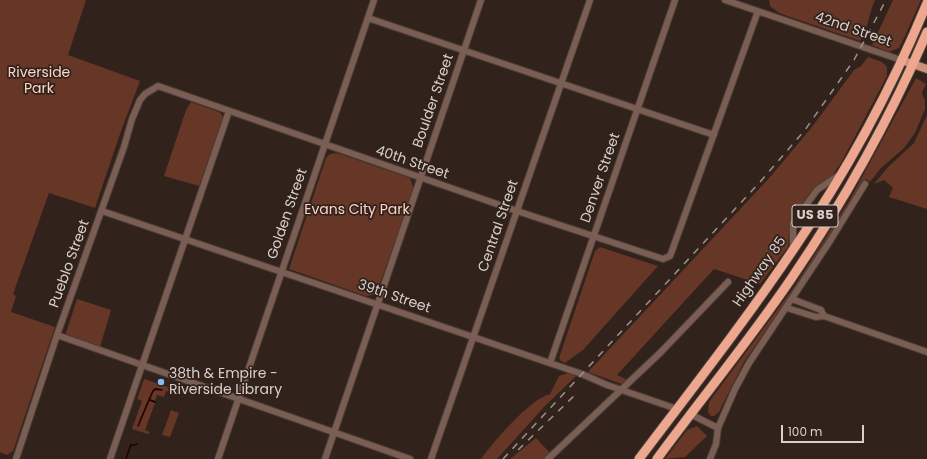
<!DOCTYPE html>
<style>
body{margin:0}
#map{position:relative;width:927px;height:459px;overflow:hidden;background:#31221c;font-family:Poppins,sans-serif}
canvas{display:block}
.scale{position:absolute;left:781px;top:425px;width:83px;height:18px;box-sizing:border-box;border:2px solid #dacfcc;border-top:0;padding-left:5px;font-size:12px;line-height:14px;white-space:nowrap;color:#dacfcc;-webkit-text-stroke:3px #31221c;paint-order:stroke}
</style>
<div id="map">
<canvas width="927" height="459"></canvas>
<div class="scale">100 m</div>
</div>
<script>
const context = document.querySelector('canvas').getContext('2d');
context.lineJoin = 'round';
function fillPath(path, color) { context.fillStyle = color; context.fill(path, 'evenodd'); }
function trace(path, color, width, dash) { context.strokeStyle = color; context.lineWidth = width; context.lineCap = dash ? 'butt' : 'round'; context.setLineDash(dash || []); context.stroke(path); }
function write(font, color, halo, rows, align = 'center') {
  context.font = font + ' Poppins,sans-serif'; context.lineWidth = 3.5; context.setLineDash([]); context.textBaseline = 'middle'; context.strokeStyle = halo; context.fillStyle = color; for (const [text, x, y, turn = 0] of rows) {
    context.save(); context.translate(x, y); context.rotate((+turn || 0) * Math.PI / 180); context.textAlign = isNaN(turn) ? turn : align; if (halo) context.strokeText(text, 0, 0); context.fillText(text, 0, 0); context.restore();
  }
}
fillPath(new Path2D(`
 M0,0H86L68,55L140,81L121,131L95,208L49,193L13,294L16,296L11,312L55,327L13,451L7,455L0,452Z
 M769,0H875C869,13 868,29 860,41L779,13L770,6Z
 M893,0H921L905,36L899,48L889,52L872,45Z
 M868,57L882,62L887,67V76L841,163L832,176L813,189L790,222L788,247L760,284L714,269L617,375L628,380L622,384L588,372L771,176L812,127L854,70L861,66Z
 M916,78L926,84L922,93L925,101V109L915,133L904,148L880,169L870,182L866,179L790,296L744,362L719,412L714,416H711L708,412L709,402L794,287L849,201Z
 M191,102L219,112L222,115L223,118L199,186L164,176L186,110Z
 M927,115V209L889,197L893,188L884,180L874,184L888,167L914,143Z
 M337,153L410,178L414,189L378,289L373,295L366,296L289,269L326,158L330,154Z
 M600,247L658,266L583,350L565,363L561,361L559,358L595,251Z
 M77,299L111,310L100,347L65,336Z
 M568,373L576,376L545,406L497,459H481C494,441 530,399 550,394L559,376Z
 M144,379L180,391L179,395L166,391L164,397L157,395L155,401L149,399C153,390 154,390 163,390L157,388L152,391L137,425L149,401L155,403L145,430L150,432L148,434L132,429L142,401L137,399Z
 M171,410L179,413L170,437L162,435Z
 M697,426L707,436L685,457L665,459L687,430Z
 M536,438L550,453L544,459H510Z`), '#663626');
trace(new Path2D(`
 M150,400L155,402
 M138,426L153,391L155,389L162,390
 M131,446L137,444
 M126,459L131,444`), '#200', 1.5);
const minor = new Path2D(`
 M725,0L901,60
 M368,18L714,135
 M102,211L582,374L607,385L677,409
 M793,251V223L817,190L839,175
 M792,299L821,310L824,316
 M787,308L816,317L824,316L927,352
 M57,335L410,459
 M550,363L675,0
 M690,414L718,428
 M16,459L57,335L124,147L132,119L140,100L145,94L158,86L517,211L663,259L670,256L673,248L758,11
 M110,459L229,111
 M218,459L374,0
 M325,459L481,0
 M431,459L590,0
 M548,459L661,352L728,282
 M710,459L716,444L718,428L735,389L749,363L830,241L865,184`);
const major = new Path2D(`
 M901,60L927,69`);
const highway = new Path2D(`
 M639,459C692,389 746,320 795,247C847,171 892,88 927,3
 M657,459C701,399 749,341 791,279C844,201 890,119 927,32`);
trace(minor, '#4c3e38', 8);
trace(major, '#4c3e38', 10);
trace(highway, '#4c3e38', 11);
trace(minor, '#7a5d53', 6);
trace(major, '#cd927e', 8);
trace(highway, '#eea78f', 9);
trace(new Path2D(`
 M518,450L577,393
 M503,459L760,182L805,130L854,60L886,0`), '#9e928e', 1.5, [7, 7]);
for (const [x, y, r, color] of [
 [161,382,4,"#80bdfa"]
]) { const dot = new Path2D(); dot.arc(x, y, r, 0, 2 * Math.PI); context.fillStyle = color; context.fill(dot); trace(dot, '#31221c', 1.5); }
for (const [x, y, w] of [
 [815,216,46]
]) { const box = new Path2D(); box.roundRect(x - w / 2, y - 11, w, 22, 3); context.fillStyle = '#31221c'; context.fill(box); trace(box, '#dacfcc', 1); }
write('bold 13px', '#dacfcc', null, [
 ["US 85",815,216]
]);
write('14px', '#dacfcc', '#31221c', [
 ["42nd Street",853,30,19],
 ["Boulder Street",434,101,-71],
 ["40th Street",412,163,19],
 ["Denver Street",601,178,-71],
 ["Golden Street",288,214,-71],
 ["Central Street",499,226,-71],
 ["Pueblo Street",70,264,-70],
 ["Highway 85",760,272,-55],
 ["39th Street",394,297,19]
]);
write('14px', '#fcd4c7', '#31221c', [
 ["Riverside",39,73],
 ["Park",39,89],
 ["Evans City Park",357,210]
]);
write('14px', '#dacfcc', '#31221c', [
 ["38th & Empire -",169,374],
 ["Riverside Library",169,390]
], 'left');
</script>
